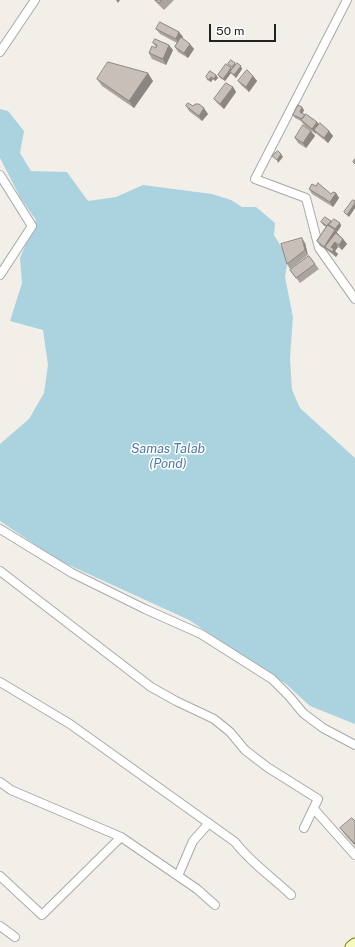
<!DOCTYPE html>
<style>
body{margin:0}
#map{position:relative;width:355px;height:947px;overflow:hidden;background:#f2efe9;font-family:"Public Sans",sans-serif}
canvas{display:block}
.scale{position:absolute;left:209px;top:24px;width:67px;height:18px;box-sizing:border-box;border:2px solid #222;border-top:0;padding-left:5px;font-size:12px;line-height:14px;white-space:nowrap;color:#222;-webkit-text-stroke:3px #fff;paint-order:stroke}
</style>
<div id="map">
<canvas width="355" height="947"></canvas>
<div class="scale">50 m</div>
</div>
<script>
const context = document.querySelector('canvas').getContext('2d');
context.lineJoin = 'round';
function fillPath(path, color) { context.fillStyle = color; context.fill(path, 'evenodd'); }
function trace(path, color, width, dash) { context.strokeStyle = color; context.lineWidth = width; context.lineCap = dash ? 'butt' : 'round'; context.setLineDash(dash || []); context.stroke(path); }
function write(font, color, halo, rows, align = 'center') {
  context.font = font + ' "Public Sans",sans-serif'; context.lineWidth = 3; context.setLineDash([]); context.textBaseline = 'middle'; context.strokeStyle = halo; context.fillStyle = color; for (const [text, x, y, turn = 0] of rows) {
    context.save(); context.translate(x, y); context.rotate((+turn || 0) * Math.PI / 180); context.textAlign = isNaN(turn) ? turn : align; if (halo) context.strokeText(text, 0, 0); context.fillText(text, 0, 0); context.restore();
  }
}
fillPath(new Path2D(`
 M0,109L8,111L24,131L20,153L31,171L67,172L88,201L116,197L143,185L212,194L231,200L242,207H256L275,223L274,235L288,258L285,277L293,317L290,358L292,390L300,408L355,458V724L310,706L286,684L189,620L58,560L0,521V444L29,419L44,393L48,365L43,330L10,321L22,283L20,258L36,220L21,199L0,158Z`), '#aad3df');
const street = new Path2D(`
 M347,0L255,179L306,198L319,248L355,299
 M0,52L35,0
 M0,175L32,226L0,275
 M0,529L72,573L145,609L201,634L272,679L289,696L303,713L323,728L355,745
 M0,571L151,687L176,701L214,719L230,732L245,750L267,767L318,799L304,828
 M0,682L70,724L235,842C251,863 272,877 291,895
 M0,782L11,790L121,837
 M314,809L355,855
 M0,876L42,915L121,837L197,889L215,905
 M178,876L193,841L209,823
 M0,926L15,937`);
const secondary = new Path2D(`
 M351,947L355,944`);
trace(street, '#a9a9a9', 10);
trace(secondary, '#707d05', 13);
trace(street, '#fff', 8);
trace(secondary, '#f7fabf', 11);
fillPath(new Path2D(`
 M154,0H174L164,10Z
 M156,29L179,32L183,37L182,38L194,49L188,58L178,52L175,47L177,43L160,34Z
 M153,43L173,50L166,65L152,59L149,53L156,48V47Z
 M228,64H236L242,69L236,78L231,73L225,81L220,78L218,75L231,68L232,69H233Z
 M216,75L218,78L215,81L213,79L211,82L207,80L206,77Z
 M253,76L257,81L249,92L242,86L238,81Z
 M97,79L153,81L134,108L102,86Z
 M233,87L236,92L224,109L218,104L214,99Z
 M186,106H193L208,114L202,121L189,111Z
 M304,110L302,113L317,122L319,125L329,131L333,136L328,143L318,135L316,133V134L305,126L301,121L295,118L293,115Z
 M311,131L315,136L306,148L298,143L295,138Z
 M316,186L331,194L336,193L339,198L333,207L312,194L309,189Z
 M321,222H332L340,223L341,226L337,232L335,231L343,239L347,244L342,250L338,247L335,251L338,254L336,257L328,251L320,246L317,241L326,227L323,225Z
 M305,243L308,255L290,269L287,264Z
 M309,256L319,269L300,283L290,270Z
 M355,821V846L346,836L340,828Z`), '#aba49e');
fillPath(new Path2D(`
 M116,0H120L118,3Z
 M179,32L183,37L179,44L176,39Z
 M190,44L194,49L188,58L184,53Z
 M169,45L173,50L166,65L163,59Z
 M241,66L242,69L236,78L234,75Z
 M231,68L233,71L230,72L231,73L225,81L223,79Z
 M148,73L153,81L134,108L129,101Z
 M216,75L218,78L215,81L214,79Z
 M253,76L257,81L249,92L246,87Z
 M211,77L213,79L211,82L209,80Z
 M233,87L236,92L224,109L220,104Z
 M302,107L304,110L302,115L300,112Z
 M204,108L208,114L202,121L199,116Z
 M317,122L321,127L314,130L316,133V134L312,129Z
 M311,131L315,136L306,148L303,143Z
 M329,131L333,136L328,143L324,138Z
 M281,154L283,157L278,163L277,160Z
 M336,193L339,198L333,207L330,202Z
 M355,203V208L349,217L347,215Z
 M340,223L341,226L337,232L335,229Z
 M335,230L339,235L325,247L328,252L324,247Z
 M302,238L305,243L308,255L305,250Z
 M343,239L347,244L342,250L339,245Z
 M335,242L338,247L335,251L338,254L336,257L332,252L331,247Z`), '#8b8681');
const building = new Path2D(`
 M156,0H162L159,3Z
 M160,22L179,32L176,39L156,29Z
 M181,37L190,44L184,53L175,47Z
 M155,39L169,45L163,59L149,53L152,46L156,48L157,45L153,43Z
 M231,60L235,63L232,67L228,64Z
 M108,62L148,73L129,101L97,79Z
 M237,63L241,66L234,75L230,72Z
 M226,64L231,68L223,79L218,75Z
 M247,70L253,76L246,87L238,81Z
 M210,71L216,75L214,79L211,77L209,80L206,77Z
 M226,83L233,87L220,104L214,99Z
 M188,103L193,106L195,104H199L204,108L199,116L186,106Z
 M298,105L302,107L300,112L305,115L302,119L293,115Z
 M306,114L317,122L312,129L301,120Z
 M320,123L329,131L324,138L314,130Z
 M303,125L311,131L303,143L295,138Z
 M278,151L281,154L277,160L272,156Z
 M355,159V164L353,162Z
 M318,183L331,194L333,192L336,193L330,202L309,189L312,184L316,186Z
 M353,200L355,201V203L347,215L344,212Z
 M325,217L331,221L328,225L330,226L328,225L327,226L321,222Z
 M334,219L340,223L335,229L329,225Z
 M328,225L335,230L324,247L317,241Z
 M336,233L343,239L339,245L335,242L331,247L334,249L332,252L325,247Z
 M302,238L305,250L287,264L281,244Z
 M309,256L315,264L296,278L290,270Z
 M352,818L355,821V844L340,828Z`);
fillPath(building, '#c7bfb8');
trace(building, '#8b8681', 1);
write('italic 13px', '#4a7aab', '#fff', [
 ["Samas Talab",168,449],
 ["(Pond)",168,464]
]);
</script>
